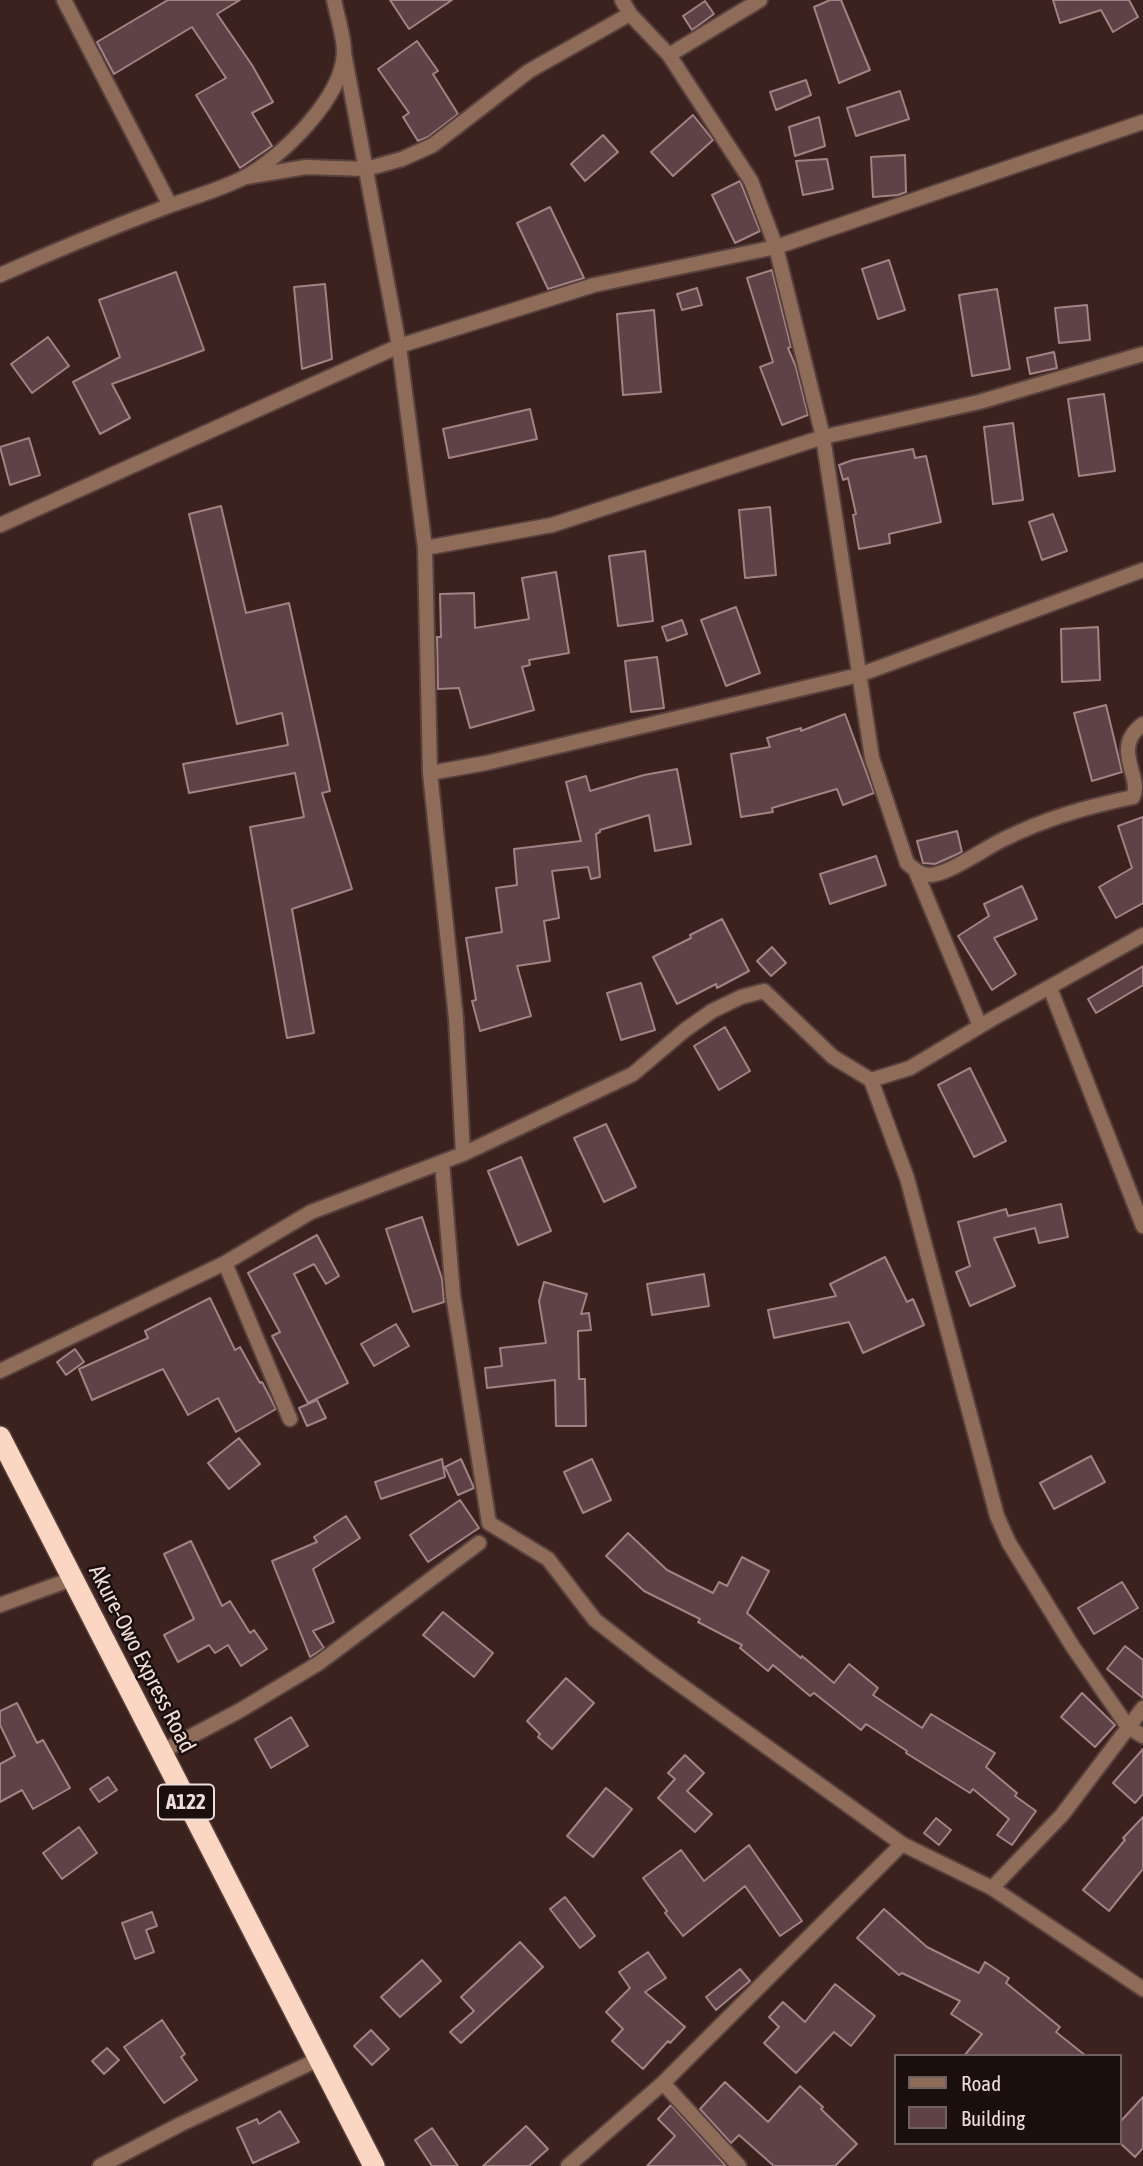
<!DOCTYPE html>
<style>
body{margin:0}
#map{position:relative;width:1143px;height:2166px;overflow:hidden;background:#3b221e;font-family:"Asap Condensed",sans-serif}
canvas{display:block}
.legend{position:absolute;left:894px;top:2054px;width:228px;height:91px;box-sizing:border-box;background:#1a0f0d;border:2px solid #6f615f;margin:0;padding:9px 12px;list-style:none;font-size:21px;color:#efddda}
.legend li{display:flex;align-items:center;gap:14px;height:35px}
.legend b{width:35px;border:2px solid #6f615f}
</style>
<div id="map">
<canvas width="1143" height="2166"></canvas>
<ul class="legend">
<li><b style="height:9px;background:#8f6c59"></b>Road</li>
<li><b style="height:19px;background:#5e4245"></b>Building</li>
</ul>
</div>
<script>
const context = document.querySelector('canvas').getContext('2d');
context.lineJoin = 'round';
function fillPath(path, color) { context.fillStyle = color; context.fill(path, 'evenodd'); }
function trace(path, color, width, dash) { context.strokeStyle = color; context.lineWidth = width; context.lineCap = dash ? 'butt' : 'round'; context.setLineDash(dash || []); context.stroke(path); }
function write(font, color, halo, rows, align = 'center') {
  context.font = font + ' "Asap Condensed",sans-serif'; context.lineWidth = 5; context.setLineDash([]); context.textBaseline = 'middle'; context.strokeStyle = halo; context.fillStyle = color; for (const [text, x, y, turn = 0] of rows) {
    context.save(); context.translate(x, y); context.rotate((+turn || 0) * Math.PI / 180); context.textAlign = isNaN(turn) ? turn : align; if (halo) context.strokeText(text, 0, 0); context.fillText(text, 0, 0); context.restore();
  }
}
const building = new Path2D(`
 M168,0H240L217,14L252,65L273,102L252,113L272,146L240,168L196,95L226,78L192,27L114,74L97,42Z
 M390,0H452L409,29Z
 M830,0H841L870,70L839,83L814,7Z
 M1053,0H1129L1138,17L1113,32L1101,10L1060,23Z
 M705,1L714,14L692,30L683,16Z
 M417,41L438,71L433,74L458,114L428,137L418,141L403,117L409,113L378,69Z
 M806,80L811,95L776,110L770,92Z
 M900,91L909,119L856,136L847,108Z
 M693,115L713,140L673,176L651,152Z
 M819,117L825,146L795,156L789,127Z
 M603,135L618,152L585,181L571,164Z
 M905,155L906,192L898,195L873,197L871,157Z
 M827,159L833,189L803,195L796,161Z
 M740,181L760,231L735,243L712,195Z
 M550,207L584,278L548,289L517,223Z
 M889,260L905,310L878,319L862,269Z
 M772,270L791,347L788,348L796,367L808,415L782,425L760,367L773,362L747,278Z
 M176,272L204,350L112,384L130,418L100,434L73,382L120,357L99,300Z
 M325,284L332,359L302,369L294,287Z
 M697,288L702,305L682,310L677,294Z
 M997,289L1010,369L972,376L959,295Z
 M1087,305L1090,340L1059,343L1055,308Z
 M654,310L661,392L623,395L617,314Z
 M48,337L69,366L32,393L11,364Z
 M1054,352L1057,368L1030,374L1027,358Z
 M1104,394L1115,471L1079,476L1068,399Z
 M530,409L537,439L449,458L443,429Z
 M1013,423L1023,500L993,504L984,427Z
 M29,438L40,475L10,485L0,447Z
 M913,449L915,458L926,456L941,522L889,534L890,543L859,549L853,515L856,514L848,478L843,480L839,465L853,460Z
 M221,506L246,613L289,603L330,791L322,793L352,889L292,909L314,1033L287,1038L250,827L304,817L295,773L189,793L183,764L288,745L282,713L237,724L189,514Z
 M770,507L776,575L745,578L739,510Z
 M1053,514L1067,551L1042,560L1029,522Z
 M645,551L653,621L618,626L609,556Z
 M556,572L569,653L529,660L530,665L522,667L534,710L470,728L459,688L438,689L437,637H441L440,594L474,593L475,628L529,619L522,578Z
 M736,607L760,673L726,686L701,620Z
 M682,620L687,634L667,641L662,627Z
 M1098,627L1100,680L1062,682L1061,629Z
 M657,657L664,708L631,712L625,661Z
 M1106,705L1122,772L1092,781L1074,713Z
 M845,714L874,793L843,805L837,789L772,808L773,812L741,817L731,754L770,747L767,738L801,728V731Z
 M677,769L691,844L655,851L649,815L600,830V832L596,834L600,877L591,879L588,867L552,871L559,918L544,921L550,961L517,966L531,1016L480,1031L472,1001L476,1000L466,938L502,932L496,888L517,885L514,849L581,841L566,782L586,776L590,791L644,775Z
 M1143,817V903L1116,918L1099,887L1132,868L1118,826Z
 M957,831L962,852L935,864L923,863L917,841Z
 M876,856L886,885L830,904L820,874Z
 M1022,886L1037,919L994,938L1016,974L992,990L958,936L989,916L984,904Z
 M722,919L749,971L717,988L716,984L677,1004L653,957L691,938L690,935Z
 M772,947L786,963L771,976L757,961Z
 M1143,966V985L1096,1013L1088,999Z
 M641,983L655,1030L621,1040L607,993Z
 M725,1027L750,1071L719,1090L694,1046Z
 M970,1068L1006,1141L974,1157L938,1085Z
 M606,1124L636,1187L604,1202L574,1138Z
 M521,1157L551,1231L518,1245L488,1171Z
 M1061,1204L1068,1237L1039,1243L1035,1228L994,1238L1015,1286L970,1306L956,1272L970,1266L958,1222L1006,1209L1008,1216Z
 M422,1217L442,1279L444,1302L413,1312L386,1229Z
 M317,1235L339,1276L326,1284L314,1264L294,1274L348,1383L308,1403L272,1336L280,1332L248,1273Z
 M885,1257L907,1302L913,1299L924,1325L863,1353L849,1322L774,1338L768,1310L836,1296L830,1284Z
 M704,1274L709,1306L652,1315L647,1284Z
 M544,1282L587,1294L581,1314L589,1313L591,1330L578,1331L579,1379H585L586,1426H556L555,1380L487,1388L485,1368L502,1366L500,1348L546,1343L539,1301Z
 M210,1298L235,1350L240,1347L260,1383L262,1382L276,1409L236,1432L218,1398L188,1415L163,1369L92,1400L79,1369L148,1338L145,1331Z
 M396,1324L409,1346L374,1366L361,1344Z
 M75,1349L84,1362L66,1375L57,1362Z
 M317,1400L326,1418L307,1426L299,1408Z
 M239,1438L260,1464L229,1489L208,1463Z
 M1091,1456L1105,1482L1054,1509L1040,1483Z
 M442,1459L445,1477L381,1499L375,1482Z
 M461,1459L474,1488L458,1495L445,1467Z
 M592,1459L611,1500L583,1513L564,1472Z
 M460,1500L479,1528L428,1562L410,1535Z
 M346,1516L360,1538L313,1569L334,1622L313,1631L324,1648L310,1657L272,1561L317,1542L314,1537Z
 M628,1533L667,1570L713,1593L719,1582L727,1586L742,1557L769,1571L747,1613L801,1658L802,1656L834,1683L849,1664L878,1688L873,1695L922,1728L931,1714L995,1753L986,1767L1017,1793L1015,1796L1036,1811L1012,1845L997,1835L1009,1819L973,1789L970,1793L906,1753L907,1751L866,1724L861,1730L814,1693L810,1696L773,1665L768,1671L740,1648L742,1645L698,1622L700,1619L644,1591L606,1556Z
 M191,1541L222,1606L230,1601L250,1633L254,1630L267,1649L241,1666L228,1645L215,1653L209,1645L178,1662L164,1635L194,1619L164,1554Z
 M1122,1582L1138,1608L1094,1634L1078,1608Z
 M443,1612L493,1653L474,1677L423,1635Z
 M1125,1646L1143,1660V1698L1107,1669Z
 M566,1678L594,1703L552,1749L538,1737L540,1734L527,1721Z
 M1082,1693L1115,1725L1095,1747L1061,1717Z
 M17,1703L37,1743L43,1740L70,1788L33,1809L22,1790L0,1802V1764L15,1756L0,1725V1711Z
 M291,1717L308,1746L271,1768L255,1739Z
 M1143,1749V1794L1135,1803L1113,1783Z
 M685,1755L704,1773L687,1791L712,1814L695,1832L658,1798L675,1779L668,1773Z
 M108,1777L117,1790L99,1802L90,1789Z
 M606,1788L632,1809L593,1857L567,1836Z
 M1143,1817V1869L1109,1911L1083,1890L1125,1840L1123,1838Z
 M936,1818L951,1830L939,1845L924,1833Z
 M79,1827L97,1853L62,1879L43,1853Z
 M749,1845L802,1921L780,1936L745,1886L683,1936L665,1913L667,1911L643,1878L681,1850L704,1881Z
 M565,1897L595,1936L580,1948L550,1909Z
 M884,1909L927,1947L979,1973L985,1962L1009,1978L1006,1983L1060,2027L1056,2032L1086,2056H964L982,2034L951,2014L960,2001L902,1973L899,1975L857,1938Z
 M152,1912L157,1926L146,1930L154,1952L135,1959L122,1923Z
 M520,1942L543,1967L461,2043L450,2032L474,2011L461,1997Z
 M648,1952L666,1978L645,1992L685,2027L670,2043L668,2041L643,2069L612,2041L623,2029L606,2012L630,1988L619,1972Z
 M422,1960L441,1981L400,2017L381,1997Z
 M740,1969L750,1981L716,2010L706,1997Z
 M835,1984L875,2016L851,2046L834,2032L796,2073L764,2043L779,2027L769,2017L783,2002L805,2022Z
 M162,2020L185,2054L181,2057L197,2080L164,2103L124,2047Z
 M371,2030L389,2049L372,2065L354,2046Z
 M107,2048L119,2060L104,2074L92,2061Z
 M725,2082L768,2122L800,2086L823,2107L821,2109L857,2144L835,2166H774L739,2135L731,2143L700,2109Z
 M1143,2097V2148L1135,2157L1120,2143V2122Z
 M671,2105L726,2166H647L675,2136L658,2119Z
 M280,2111L299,2142L253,2163L237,2128L257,2119L259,2124Z
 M526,2126L548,2149L529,2166H483Z
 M432,2128L458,2166H432L415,2140Z`);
fillPath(building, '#5e4245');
trace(building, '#a28285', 2);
const street = new Path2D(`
 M64,0L170,205
 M622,0L630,14L669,55L751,181L776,247L823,437L872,758L907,863C914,869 920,875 930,875C949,874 985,848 1004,839C1047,818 1086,807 1133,797C1143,777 1110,748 1143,724
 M344,53L399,346L425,548L430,773L456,1019L463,1154
 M669,55L760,0
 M246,177L306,167L366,169L402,159L433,145L529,71L630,14
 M0,275C52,252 105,230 158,210C186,199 217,191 243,178C281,158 343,98 344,52C344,36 337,16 334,0
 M0,525L399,346L594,285L776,247L1143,122
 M425,548L552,525L823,437L979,402L1143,354
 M430,773L486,763L859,675L1143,570
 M916,872L980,1026
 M1050,988L1143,1226
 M871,1080L907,1178L997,1516L1009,1543L1073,1647L1128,1727L1143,1736
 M442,1162L453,1295L489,1523L548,1559L595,1620L653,1665L902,1844L663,2083L568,2166
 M225,1263L290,1419
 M0,1371L225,1263L311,1212L463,1154L633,1074L685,1030L712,1011L741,997L764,991L833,1057L871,1080L910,1068L992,1019L1143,935
 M0,1605L72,1579
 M161,1752L239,1711L319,1663L479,1543
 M902,1844L992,1888L1143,1989
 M992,1888L1062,1815L1143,1708
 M663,2083L739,2166
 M100,2166L181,2124L319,2059`);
const highway = new Path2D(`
 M0,1437L374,2166`);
trace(street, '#58403c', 18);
trace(highway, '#58403c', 24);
trace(street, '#8f6c59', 14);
trace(highway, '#fad6c3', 21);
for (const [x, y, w] of [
 [186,1802,56]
]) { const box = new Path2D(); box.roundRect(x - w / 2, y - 17.5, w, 35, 5); context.fillStyle = '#1a0f0d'; context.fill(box); trace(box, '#efddda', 2); }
write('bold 21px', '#efddda', null, [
 ["A122",186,1802]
]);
write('23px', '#efddda', '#1a0f0d', [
 ["Akure-Owo Express Road",142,1659,63]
]);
</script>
